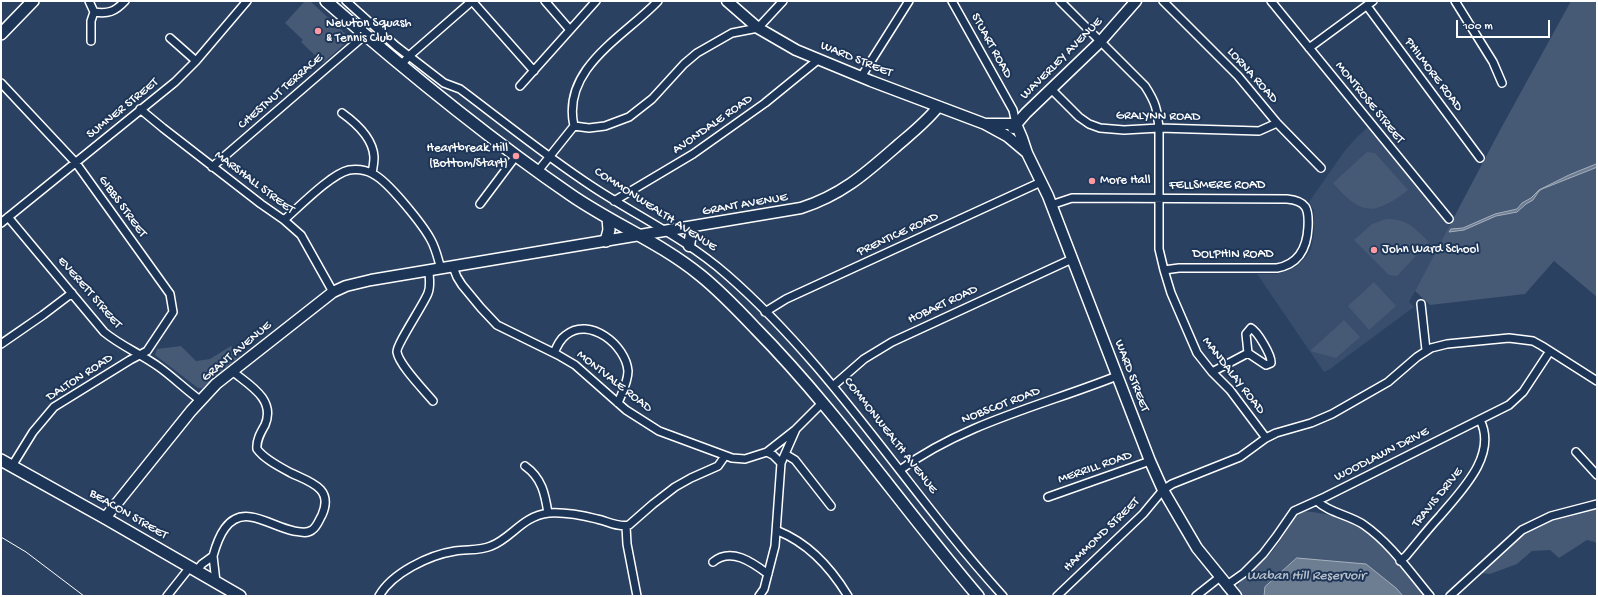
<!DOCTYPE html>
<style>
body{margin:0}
#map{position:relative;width:1598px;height:597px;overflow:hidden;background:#2a4161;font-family:"Gochi Hand",sans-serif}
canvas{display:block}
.frame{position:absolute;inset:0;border:2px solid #fff;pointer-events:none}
.scale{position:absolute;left:1456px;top:20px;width:94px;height:18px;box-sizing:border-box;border:2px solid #fff;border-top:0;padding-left:5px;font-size:12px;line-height:14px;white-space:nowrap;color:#fff;-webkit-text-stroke:3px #1d3557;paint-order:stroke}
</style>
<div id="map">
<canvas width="1598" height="597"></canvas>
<div class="frame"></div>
<div class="scale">100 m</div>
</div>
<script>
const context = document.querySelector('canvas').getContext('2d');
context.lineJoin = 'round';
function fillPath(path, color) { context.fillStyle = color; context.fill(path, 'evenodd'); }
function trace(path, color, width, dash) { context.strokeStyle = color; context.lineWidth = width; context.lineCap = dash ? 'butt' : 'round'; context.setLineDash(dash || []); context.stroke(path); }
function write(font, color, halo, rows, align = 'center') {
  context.font = font + ' "Gochi Hand",sans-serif'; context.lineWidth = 4; context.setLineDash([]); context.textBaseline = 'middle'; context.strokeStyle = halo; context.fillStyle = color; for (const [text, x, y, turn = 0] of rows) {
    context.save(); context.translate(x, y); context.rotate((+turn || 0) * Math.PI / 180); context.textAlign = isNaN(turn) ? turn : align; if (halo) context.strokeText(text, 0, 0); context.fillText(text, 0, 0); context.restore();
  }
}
fillPath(new Path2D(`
 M1368,127L1450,226L1409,302L1414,307L1330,369L1324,372L1257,274H1276L1287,271L1297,266L1306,257L1311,249L1314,235V210L1309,202L1343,153L1355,139Z`), '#394e6c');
fillPath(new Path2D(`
 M305,1H310L348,36L349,40L323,63L301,42L303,40L285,23Z
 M1571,1H1597V297L1554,261L1525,294L1430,305L1415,291L1499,132Z
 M1367,152L1375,153L1408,190C1373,217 1361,215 1333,183Z
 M1386,219C1406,218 1416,229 1429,242L1397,276L1389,275L1354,240L1372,224Z
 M1374,282L1396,306L1369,330L1348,306Z
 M1344,320L1360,337L1336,358L1310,351Z
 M181,346L196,361L210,359L231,346L240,356L202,388H198L155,355L157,349Z
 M1597,507V545L1595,542L1587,540L1559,558L1550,550L1532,551L1517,564L1490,574L1480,573L1518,537L1542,522Z
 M1304,511C1320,513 1336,515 1351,523C1378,536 1406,572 1424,596H1241L1237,589C1240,575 1262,564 1271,553C1280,541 1289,529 1295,515Z`), '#465975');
const water = new Path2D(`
 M1597,164V167L1595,168L1542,189L1539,191L1533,200L1526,204L1517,212L1496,216L1464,230L1449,232L1451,229L1463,228L1495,214L1517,209L1522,203L1531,198L1539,190L1569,175Z
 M1297,558L1366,564L1396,588L1403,596H1264L1265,587Z`);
fillPath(water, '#6d7d92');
trace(water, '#a7b1be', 1);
const street = new Path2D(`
 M89,1L94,12L91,21V41
 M346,1L396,46L444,83L460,89C504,122 547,157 593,187C637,216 686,239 726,274C833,367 908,492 1003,596
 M472,1L534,71
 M545,1L570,30
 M952,1L1013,110L1016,124
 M1060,1L1145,86C1156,103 1157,109 1159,128V249L1164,270L1171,293L1197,353L1212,372L1230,390L1266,438
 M1163,1L1238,76L1277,123L1321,168
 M1271,1L1449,219
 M1455,1L1493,62L1502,83
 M1367,6L1480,158
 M94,12C108,14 115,12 125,1
 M170,38L196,61
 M1309,48L1373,1
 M401,65L409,56L472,1
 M861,77L909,1
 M1,83L76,163L170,294L173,312L147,351L130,360L54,407L33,432L12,466
 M520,86L596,1
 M1052,90L1079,117L1089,124L1100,128L1124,130L1159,128L1259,131L1277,123
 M140,109L163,128L261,204L284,220L301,235L333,292
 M342,113C356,123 373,138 374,157C374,162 373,168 372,173
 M574,126L589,128L605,126L629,117L652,99L684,64L697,53L732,33L758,28L783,1
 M212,167L365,35
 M538,171L574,126C561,68 625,36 658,1
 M614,201L693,154L765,103L819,59
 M480,204L516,156
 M1051,205L1072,198L1287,199C1307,201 1309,209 1308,227C1307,248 1299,264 1277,268H1179L1164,270
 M8,217L104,332C121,346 141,354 159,367C173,377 186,390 200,400
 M284,220C299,207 331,174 349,170C357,169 366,170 373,174C388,181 423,225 431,240C436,249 438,259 441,269
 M1,223L175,82L196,61L247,1
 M453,267L457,277L462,285L481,308L497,325L558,355L575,365L626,410L659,431L732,458L745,459L767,452L773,455L781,463
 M429,271C429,278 431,286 428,293C424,304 396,345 397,352C399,365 424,390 433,401
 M1421,304L1426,350
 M765,312L786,299L1041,182
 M1,344L43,315L72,293
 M554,353C557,346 560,339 566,335C589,316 626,345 628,371C628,382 622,393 618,403
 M1212,372L1248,353L1266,365L1271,363C1272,356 1258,332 1251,328L1246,334L1248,353
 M833,386L864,359L892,342L1072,259
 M767,452L795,430
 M1576,452L1597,475
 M785,454L795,460L831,506
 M525,466C542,478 545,494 548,513
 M900,470C964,423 1044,405 1117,376
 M1048,497L1150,461
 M1317,501C1329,513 1350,515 1364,525C1390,543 1410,572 1430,596
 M626,526L627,544L637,596
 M778,531C808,543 831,568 848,596
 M213,556C218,538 227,513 251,517C265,519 279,528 294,531C300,532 307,534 312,530C317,527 319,520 322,515C334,488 310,482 291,473C280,467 264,459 257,449C256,440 261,432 265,425C276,399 249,385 232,371
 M1400,561L1406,556C1417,543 1428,529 1440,516C1461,491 1498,455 1480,420
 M713,562C731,547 752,562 768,574
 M196,571L202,564L213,556L216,582
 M1227,585L1244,573L1263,554L1276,537L1294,511L1325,497L1509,405L1523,392L1550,351
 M167,596L190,567
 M379,596C392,573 429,555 455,551C467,549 480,551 491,546C512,538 522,516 549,513C565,512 581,515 597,519C607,521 619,528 629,525L653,504L675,487L691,478L718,466L725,456
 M759,596L764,589L775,546L781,463L796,429L823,402
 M1057,596L1143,514L1163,490L1172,484L1240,457L1266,438L1276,433L1311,423L1332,414L1388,382L1417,357L1431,348L1447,344L1509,338L1533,341L1542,346L1597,381
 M1196,596L1220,577
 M1450,596L1522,530L1551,516L1597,504`);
const secondary = new Path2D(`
 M727,1L758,28L796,50L871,81L985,124L1007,136L1026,152
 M985,124H1016L1022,138L1027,153L1048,196L1150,461L1163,490L1197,548L1236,596
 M1013,128L1026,113L1100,42L1136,1
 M689,246L692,227
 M105,518L191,411L216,384L333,292L346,286L371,280L801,208C842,195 866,173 898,145C912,133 926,122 938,107`);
const primary = new Path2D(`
 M326,1C405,70 485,136 571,195C613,224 661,243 700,275C720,291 738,310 755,328C837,411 902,507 978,596
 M1,34L33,1
 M606,241L609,230L608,218
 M1,460L105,518L240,596`);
trace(street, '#fff', 10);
trace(secondary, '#fff', 13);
trace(primary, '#fff', 14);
trace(street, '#1d3557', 7);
trace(secondary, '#1d3557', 10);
trace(primary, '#1d3557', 11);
trace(new Path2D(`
 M1,537L26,552L84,596`), '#fff', 1);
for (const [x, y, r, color] of [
 [318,31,4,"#ff9aa2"],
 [516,156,4,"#ff9aa2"],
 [1092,181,4,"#ff9aa2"],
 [1374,250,4,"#ff9aa2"]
]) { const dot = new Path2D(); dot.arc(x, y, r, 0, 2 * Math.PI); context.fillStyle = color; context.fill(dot); trace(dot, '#1d3557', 1.5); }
write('13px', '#fff', '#1d3557', [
 ["Newton Squash",326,24],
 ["& Tennis Club",326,39],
 ["Heartbreak Hill",508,149,"right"],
 ["(Bottom/Start)",508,164,"right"],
 ["More Hall",1100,181],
 ["John Ward School",1382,250]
], 'left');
write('13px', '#fff', '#1d3557', [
 ["STUART ROAD",991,46,61],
 ["WAVERLEY AVENUE",1062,59,-45],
 ["WARD STREET",856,60,22],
 ["PHILMORE ROAD",1433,75,53],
 ["LORNA ROAD",1252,76,48],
 ["CHESTNUT TERRACE",281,92,-41],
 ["MONTROSE STREET",1369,103,51],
 ["SUMNER STREET",123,109,-39],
 ["GRALYNN ROAD",1158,117,1],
 ["AVONDALE ROAD",713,125,-35],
 ["MARSHALL STREET",254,183,37],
 ["FELLSMERE ROAD",1217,186],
 ["GRANT AVENUE",745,205,-10],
 ["GIBBS STREET",122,207,54],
 ["COMMONWEALTH AVENUE",655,210,33],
 ["PRENTICE ROAD",898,235,-25],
 ["DOLPHIN ROAD",1233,255],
 ["EVERETT STREET",89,293,49],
 ["HOBART ROAD",943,305,-25],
 ["GRANT AVENUE",237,352,-40],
 ["WARD STREET",1131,376,69],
 ["MANDALAY ROAD",1233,376,52],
 ["DALTON ROAD",80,378,-33],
 ["MONTVALE ROAD",614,382,38],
 ["NOBSCOT ROAD",1001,406,-21],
 ["COMMONWEALTH AVENUE",890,436,52],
 ["WOODLAWN DRIVE",1382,455,-27],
 ["MERRILL ROAD",1095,468,-19],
 ["TRAVIS DRIVE",1438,498,-51],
 ["BEACON STREET",128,515,30],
 ["HAMMOND STREET",1102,535,-44]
]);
write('italic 14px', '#b6bec8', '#1d3557', [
 ["Waban Hill Reservoir",1306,577]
]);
</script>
